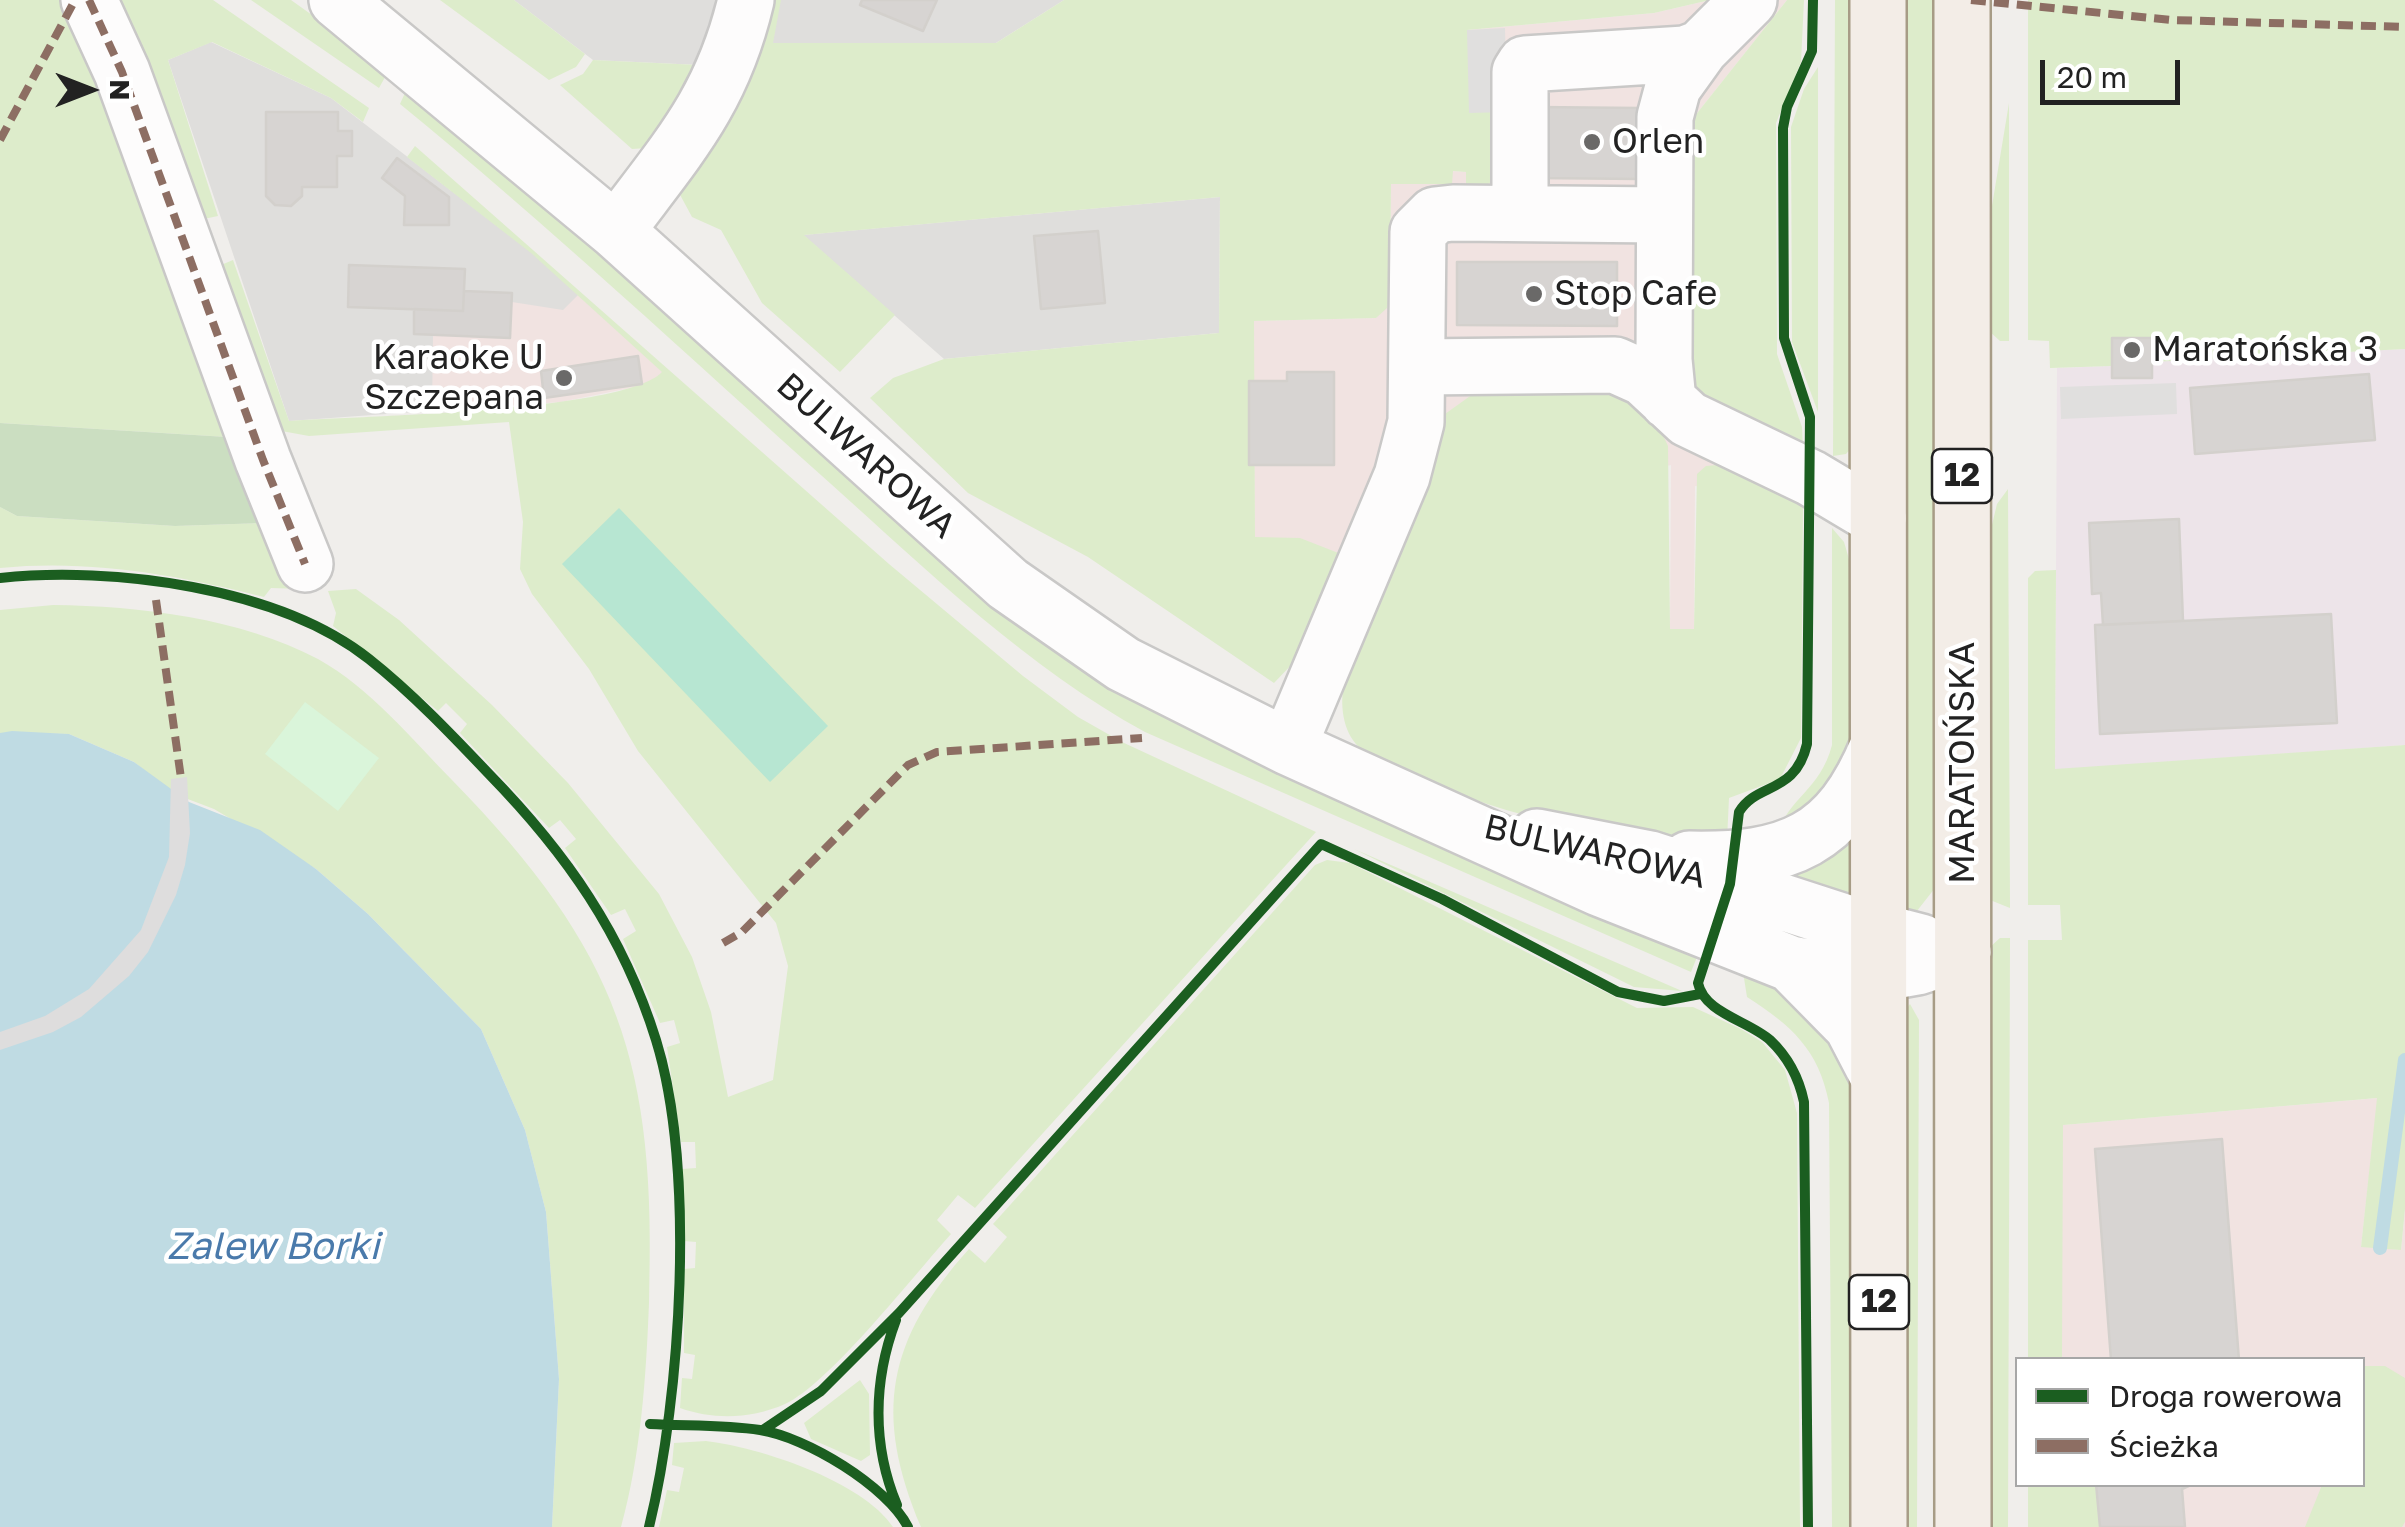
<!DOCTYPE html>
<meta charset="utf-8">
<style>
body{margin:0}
#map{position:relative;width:2405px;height:1527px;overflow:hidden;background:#f0eeeb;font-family:"Golos Text",sans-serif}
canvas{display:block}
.legend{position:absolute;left:2015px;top:1357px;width:350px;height:130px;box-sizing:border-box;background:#fff;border:2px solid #a7a7a7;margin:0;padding:12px 18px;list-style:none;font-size:30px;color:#222}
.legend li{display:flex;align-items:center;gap:20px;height:50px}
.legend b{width:50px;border:2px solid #a7a7a7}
.north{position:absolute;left:40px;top:40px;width:100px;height:100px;-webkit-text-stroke:8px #fff;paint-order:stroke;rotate:90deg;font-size:28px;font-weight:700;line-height:40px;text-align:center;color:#222}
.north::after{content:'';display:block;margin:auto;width:35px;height:45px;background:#222;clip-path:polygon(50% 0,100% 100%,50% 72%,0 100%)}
.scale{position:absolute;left:2040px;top:60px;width:140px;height:45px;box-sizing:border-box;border:5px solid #222;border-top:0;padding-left:12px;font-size:30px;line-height:35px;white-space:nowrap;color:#222;-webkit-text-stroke:8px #fff;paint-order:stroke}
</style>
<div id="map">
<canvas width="2405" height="1527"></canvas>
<ul class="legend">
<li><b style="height:12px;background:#1b5e20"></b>Droga rowerowa</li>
<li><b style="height:12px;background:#8d6e63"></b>Ścieżka</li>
</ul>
<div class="north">N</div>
<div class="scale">20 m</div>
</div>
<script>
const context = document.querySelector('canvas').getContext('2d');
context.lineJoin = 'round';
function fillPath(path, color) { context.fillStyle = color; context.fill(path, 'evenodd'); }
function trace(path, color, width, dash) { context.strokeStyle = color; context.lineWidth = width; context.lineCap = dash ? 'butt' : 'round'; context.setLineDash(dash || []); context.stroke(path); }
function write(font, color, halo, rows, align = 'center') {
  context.font = font + ' "Golos Text",sans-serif'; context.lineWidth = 9; context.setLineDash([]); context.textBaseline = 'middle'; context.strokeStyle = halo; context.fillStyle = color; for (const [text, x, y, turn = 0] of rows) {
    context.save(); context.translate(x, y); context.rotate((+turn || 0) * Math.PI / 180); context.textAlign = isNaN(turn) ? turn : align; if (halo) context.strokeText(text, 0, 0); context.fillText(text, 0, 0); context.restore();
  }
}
fillPath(new Path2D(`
 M514,0H1064L996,43H758L699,65L593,60Z
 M211,42L331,98L531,252L663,372L442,410L289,421L168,60Z
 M1220,197L1219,333L944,359L803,235Z`), '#dfdedc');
fillPath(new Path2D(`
 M1710,0H1787L1690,122L1803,504L1695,486L1694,629H1670L1671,465L1412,523L1344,682L1300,538H1255L1253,321L1376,318L1390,295L1391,183L1451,184L1452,171L1467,172V185L1488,184L1467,30L1654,13Z
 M578,295L663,372L650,384L561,402L432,411L433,335L510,338L512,302L563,310Z
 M2378,1098L2361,1246L2401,1250L2405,1209V1527H2063L2062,1485L2362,1484V1360H2062V1125Z`), '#f1e3e1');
fillPath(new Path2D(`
 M2405,349V745L2055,770L2057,368L2112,366V378H2151L2152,362Z`), '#ede4e9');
fillPath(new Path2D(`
 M0,0H74L227,437L0,423Z
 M112,0H213L369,108L363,122L331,98L212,42L168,60L218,216L199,220Z
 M251,0H291L389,70L379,88Z
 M440,0H514L585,54L576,67L549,80Z
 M766,0H781L773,43H996L1064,0H1710L1654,13L1467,30L1507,112L1497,178L1488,184L1466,185V172L1453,171L1452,184H1391L1390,295L1387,308L1376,318L1254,321L1255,537L1300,538L1341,554L1295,661L1274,683L1088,557L968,493L870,398L893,378L944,359L1219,333L1220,197L804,235L895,315L840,372L762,303L721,230L692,217L678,191Z
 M1787,0H1804L1801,62L1776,123L1777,354L1802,427L1803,447L1700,399L1691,383L1690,122Z
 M1835,0H1853V446L1846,454L1833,456Z
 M1904,0H1937L1935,888L1913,916L1904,909Z
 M2028,0H2405V349L2152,362L2113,338L2112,366L2050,368L2049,341L2028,340Z
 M593,60L699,65L647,148L632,149L560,85L583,74Z
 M1818,67V412L1792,342L1791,127L1804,89Z
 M409,84L1121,693L1279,770L1699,952L1691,972L1145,732C1028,668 930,573 831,484C688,356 548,225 400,104Z
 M2009,103V341H2000L1989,331V224Z
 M415,146L889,564L1023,676L1078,717L1122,742L1316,832L975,1208L958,1195L937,1220L951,1234C915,1274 828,1385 785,1404C751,1419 714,1420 680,1408L682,1378L692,1379L695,1355L684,1353V1269L695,1268L696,1242L684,1241L682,1169L696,1168L695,1142H681L667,1047L680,1043L674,1020L660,1023L623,939L636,931L625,909L611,915L565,848L576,839L560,820L549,828L460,733L467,724L446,703L438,711L333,626L336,613L328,591L356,589L399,620L492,705L568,783L659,894L692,957L711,1012L728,1097L773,1080L788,966L776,923L638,751L589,669L532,594L520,569L523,522L509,422L309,436L276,430L214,268L233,260L289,421C357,416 624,412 662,372L531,253L407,157Z
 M1602,388C1632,401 1655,414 1668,446L1670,629H1694L1697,474L1706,466L1717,465L1803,504L1801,738L1780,779L1729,798L1727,840C1623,844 1515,820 1420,778C1400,769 1376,762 1359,747C1342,731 1340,704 1344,682L1438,419L1480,389Z
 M2008,489L2010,908L1990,900V533L1997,504Z
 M0,507L17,516L175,526L264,523L303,589L271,588L264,597C178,575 90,559 0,568Z
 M1832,528L1844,542L1854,576L1853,745L1845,773L1776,837C1789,796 1820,791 1832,745Z
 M2056,570L2055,769L2405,745V1209L2401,1250L2361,1247L2377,1098L2063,1125L2062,1359L2028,1360V940H2062L2060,905H2028V578L2035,571Z
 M53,605C139,606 241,618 318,659C370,688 411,738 452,780C620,952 657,1064 649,1303C646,1378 641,1454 621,1527H552L559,1379L546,1212L525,1130L481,1029L368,914L316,869L214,809L172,793L134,762L69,734L0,733V610Z
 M1847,839L1853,844V895L1849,899L1790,877Z
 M1354,849L1682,991L1634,987Z
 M1327,860L1350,863L1637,1008L1693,1007L1741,1029L1762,1042L1785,1070L1797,1113L1800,1527H921C873,1413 887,1340 969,1249L985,1263L1007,1237L993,1224L1315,865Z
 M2000,938H2010L2008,1527H1989L1990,947Z
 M1743,972L1792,996L1847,1063L1852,1122L1853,1527H1832L1829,1103C1819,1050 1791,1025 1747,997Z
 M1910,1004L1919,1020L1917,1527H1905L1904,1012Z
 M2363,1366H2385L2405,1378V1522L2402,1527H2305L2322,1485L2362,1484Z
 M860,1380L869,1394L870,1455L861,1461L811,1439L804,1423Z
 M706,1441C758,1447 863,1481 893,1527H659L667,1490L679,1492L684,1468L672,1465L674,1443Z
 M2028,1485H2096L2100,1527H2028Z`), '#ddeccb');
fillPath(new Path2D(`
 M0,423L227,437L264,523L175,526L17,516L0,507Z`), '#cbdec1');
fillPath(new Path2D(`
 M305,702L379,758L338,811L265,754Z`), '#daf5da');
fillPath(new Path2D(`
 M619,508L828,726L770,782L562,564Z`), '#b7e6d2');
fillPath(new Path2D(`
 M1505,28L1507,112L1469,113L1467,30Z
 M2176,383L2177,414L2061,419L2060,387Z`), '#e0dfde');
fillPath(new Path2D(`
 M12,731L69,734L134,762L189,802L260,830L316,869L368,914L481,1029L525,1130L546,1212L559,1379L552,1527H0V733Z`), '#bfdbe3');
fillPath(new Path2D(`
 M187,777L190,833L185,865L176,895L148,952L129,976L81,1017L53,1032L0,1050V1032L45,1016L89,989L141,930L169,857L171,779Z`), '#dedddd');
trace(new Path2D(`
 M2380,1248L2405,1060`), '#bfdbe3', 14);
const building = new Path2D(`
 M862,0H937L923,31L860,5Z
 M1536,107L1640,108V179L1536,178Z
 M266,112H338V131H352V156H337V187H302V196L291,206L275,205L266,196Z
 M397,158L449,197V225H404L405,196L382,178Z
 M1098,231L1105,303L1041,309L1034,236Z
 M1457,262H1617V326L1457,325Z
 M349,265L465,269L463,311L348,307Z
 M464,291L512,293L510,338L414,334V309L463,311Z
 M2112,338H2152V378H2112Z
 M638,356L642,384L544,398L541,371Z
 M1287,372H1334V465H1249V381H1287Z
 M2369,374L2375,440L2195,454L2190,388Z
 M2179,519L2183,621L2103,625L2101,593L2092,594L2089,523Z
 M2331,614L2337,723L2100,734L2095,625Z
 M2222,1139L2239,1360H2111L2095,1149Z
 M2096,1484H2193L2182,1489L2185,1527H2100Z`);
fillPath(building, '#d7d4d2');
trace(building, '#d3d0cc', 2.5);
const minor = new Path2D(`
 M89,0L122,72L263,460L305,564
 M337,0L616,231L1008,584L1123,664L1288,747L1599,888L1791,964L1850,975L1878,974L1917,967L1963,952
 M1520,213V72L1525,64L1685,54L1701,48L1749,0
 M616,231C677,149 722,102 746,0
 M1418,367L1615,365L1644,378L1688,419L1811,478L1878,518
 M1668,401L1664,360L1665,117L1673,87L1701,48
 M1288,747L1402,476L1416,422L1418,232L1435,215L1453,213L1664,215
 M1537,837L1650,859L1844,922L1921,942
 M1689,859C1789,861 1839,841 1878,746
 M1791,964L1852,1026L1878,1076`);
const major = new Path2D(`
 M1878,0L1879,1527
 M1962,0L1963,1527`);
trace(minor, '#c9c8c7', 60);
trace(major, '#a79c86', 60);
trace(minor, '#fdfcfc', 55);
trace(major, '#f3ede7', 55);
trace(new Path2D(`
 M89,0L122,72L263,460L305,564
 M1971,0L2172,20L2405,27
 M0,140L75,0
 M156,600L181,778
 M723,943L742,932L908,765L937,752L1142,738`), '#8d6e63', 8, [15, 8]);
trace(new Path2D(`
 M0,578C112,566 278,587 369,659C412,693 452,735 489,774C566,853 623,934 656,1040C696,1169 681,1396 649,1527
 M896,1320C873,1381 872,1445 897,1505
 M650,1424C686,1426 725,1425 760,1430C806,1437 887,1486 908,1527
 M763,1430L821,1391L899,1313L1321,844L1442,899L1618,992L1664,1001L1700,994
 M1808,1527L1804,1102C1799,1078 1789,1058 1770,1040C1749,1021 1704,1013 1698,983L1730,884L1739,812C1757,782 1795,795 1807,744L1810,417L1784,338L1783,128L1787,107L1812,51L1813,0`), '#1b5e20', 10);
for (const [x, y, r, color] of [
 [1592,142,10,"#6a6968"],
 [1534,294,10,"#6a6968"],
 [2132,350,10,"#6a6968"],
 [564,378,10,"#6a6968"]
]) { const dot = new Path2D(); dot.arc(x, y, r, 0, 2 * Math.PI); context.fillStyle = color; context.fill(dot); trace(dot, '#fff', 4); }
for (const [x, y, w] of [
 [1962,476,60],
 [1879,1302,60]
]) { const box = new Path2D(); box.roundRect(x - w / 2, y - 27, w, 54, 8); context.fillStyle = '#fff'; context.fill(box); trace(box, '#222', 2.5); }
write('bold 32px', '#222', null, [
 ["12",1962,476],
 ["12",1879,1302]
]);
write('35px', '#222', '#fff', [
 ["Orlen",1612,142],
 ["Stop Cafe",1554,294],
 ["Maratońska 3",2152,350],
 ["Karaoke U",544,358,"right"],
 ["Szczepana",544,398,"right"]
], 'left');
write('35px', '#222', '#fff', [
 ["BULWAROWA",866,456,42],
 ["MARATOŃSKA",1963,763,-90],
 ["BULWAROWA",1595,852,13]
]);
write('italic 38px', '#4a7aab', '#fff', [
 ["Zalew Borki",273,1247]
]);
</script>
